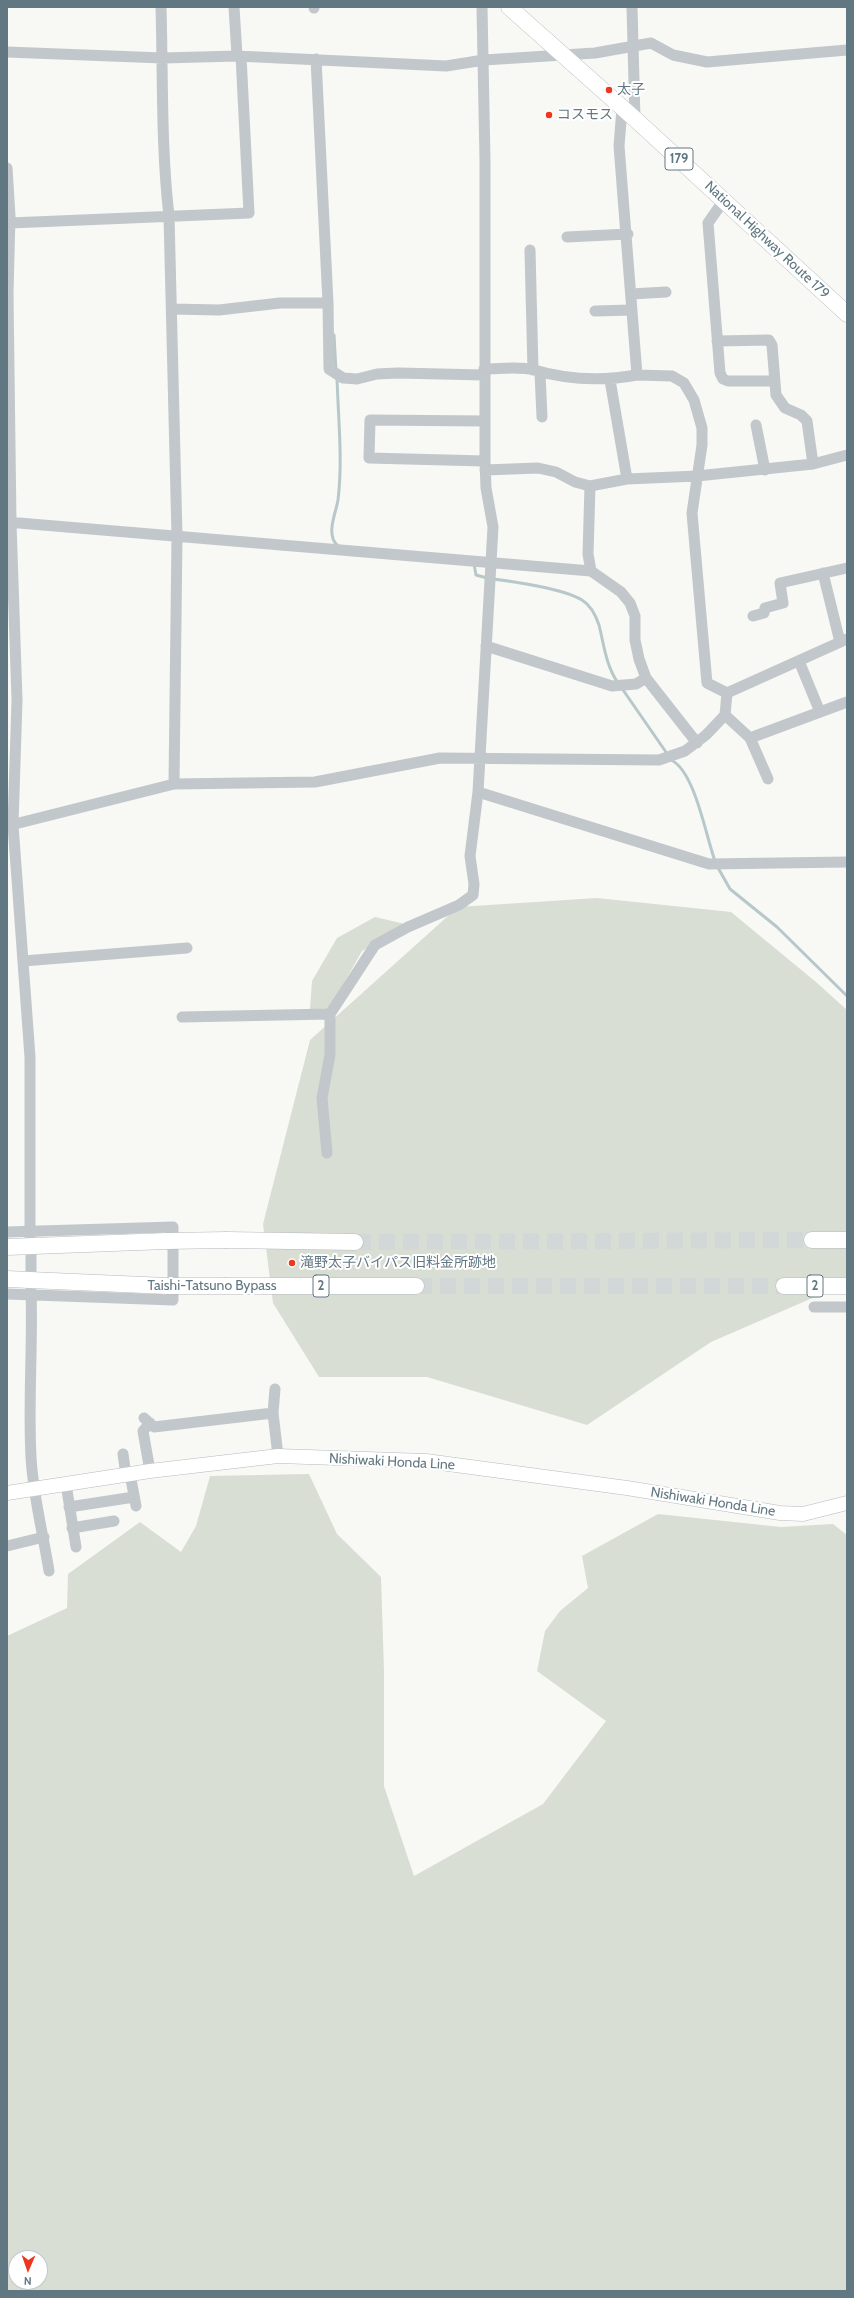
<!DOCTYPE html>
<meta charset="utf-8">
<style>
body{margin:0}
#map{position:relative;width:854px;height:2298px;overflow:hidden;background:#f8f8f5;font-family:Cabin,sans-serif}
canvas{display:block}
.frame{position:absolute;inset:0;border:8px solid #617882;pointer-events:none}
.north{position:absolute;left:8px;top:2250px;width:40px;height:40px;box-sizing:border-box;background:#fff;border:1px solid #c0c9cd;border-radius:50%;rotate:182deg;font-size:11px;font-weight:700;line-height:16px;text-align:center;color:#617882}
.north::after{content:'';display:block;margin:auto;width:14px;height:18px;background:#ee371f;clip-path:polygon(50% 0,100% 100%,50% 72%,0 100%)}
</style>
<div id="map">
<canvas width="854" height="2298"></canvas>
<div class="frame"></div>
<div class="north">N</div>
</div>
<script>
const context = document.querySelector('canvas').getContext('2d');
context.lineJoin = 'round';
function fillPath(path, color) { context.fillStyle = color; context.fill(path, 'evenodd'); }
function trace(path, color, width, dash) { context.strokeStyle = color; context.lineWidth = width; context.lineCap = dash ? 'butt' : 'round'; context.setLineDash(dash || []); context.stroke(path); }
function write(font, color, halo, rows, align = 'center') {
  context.font = font + ' Cabin,"Noto Sans JP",sans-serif'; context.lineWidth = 4; context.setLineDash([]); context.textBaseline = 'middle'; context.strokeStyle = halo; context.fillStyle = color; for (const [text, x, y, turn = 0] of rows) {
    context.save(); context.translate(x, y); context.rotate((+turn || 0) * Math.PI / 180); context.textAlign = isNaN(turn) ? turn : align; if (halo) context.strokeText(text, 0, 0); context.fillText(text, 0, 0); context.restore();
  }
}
fillPath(new Path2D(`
 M597,898L731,912L816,982L847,1010V1283L711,1342L587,1425L427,1377H319L273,1303L263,1224L310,1040L458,907Z
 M375,917L405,924L362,951L328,1011L310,1009L312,981L337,938Z
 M309,1474L337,1534L381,1577L384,1671V1786L414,1876L543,1804L606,1721L537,1671L545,1631L560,1611L588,1588L582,1556L658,1514L781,1527L833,1524L847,1535V2291H7V1636L67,1608L68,1574L140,1522L181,1552L196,1526L210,1476ZM16,2258H40V2282H16Z`), '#d8ded4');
trace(new Path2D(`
 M334,335L336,371
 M337,377C338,417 343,459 338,500C336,513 325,535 338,546
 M474,564L476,575L487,578
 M493,579C516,582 562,588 582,600C590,605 596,616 599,625C604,645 606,666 618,683
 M621,687L668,755
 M671,760C695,771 706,837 715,861
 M717,866L730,889L777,927L847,996`), '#b7c8ca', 3);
trace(new Path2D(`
 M355,1242L812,1240
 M416,1286H784`), '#d2d8d8', 16, [16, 8]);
const major = new Path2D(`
 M7,1493L150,1471L278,1456L426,1461L627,1488L780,1513L803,1514L847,1503`);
const highway = new Path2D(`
 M509,7L635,119L847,314
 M227,1240L355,1242
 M812,1240H847
 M7,1247L166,1241
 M7,1279L167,1286
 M226,1286H416
 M784,1286H847`);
trace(major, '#b4bbbe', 15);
trace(highway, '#b4babc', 17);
trace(new Path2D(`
 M161,7C163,77 161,147 169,216L177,536L174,784
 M234,7L237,56
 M314,7V8
 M632,7L635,119
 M7,52L163,58L237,56L446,66L484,60L595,53L651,43L673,55L707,62L847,50
 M316,59L328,303
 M622,109L619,146L637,375L672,376L684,383L694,400L702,428V445L692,513L706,672L707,683L727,693
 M7,168L10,216L8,293L11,523L17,700L13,825L30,1057V1237
 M724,200L708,223L720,373L723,379L728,381H774
 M10,223L249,213L241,56
 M567,237L628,234
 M530,250L533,370
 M631,294L666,292
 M172,309L219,310L280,303H328L329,369L343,378L357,379L377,374L398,373L484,375
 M595,311L631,310
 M717,341L769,340L772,345L776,395L785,408L801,415L807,421L813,464
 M484,369C499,369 519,366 534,370C568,380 603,381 637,375
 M540,373L542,417
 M610,380L627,479
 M485,421L370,420L369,458L485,461
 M756,425L765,470
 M485,470L538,468L556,472L575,482L590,486L627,479L697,476L813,464L847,455
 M590,486L588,554L591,571L621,592L630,603L635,616V640L639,659L646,678L697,743
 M7,522L591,571
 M823,573L840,642
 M753,616L764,613L765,608L783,603L780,583L847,568
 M486,646L612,686L636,684L646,678
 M799,661L820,712
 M727,693L847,639
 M725,715L750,738L768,779
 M750,738L847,702
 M478,792L709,864L847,862
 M7,826L174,784L315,782L440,758L659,760L685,751L706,735L725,715L727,693
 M23,961L187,948
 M182,1017L330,1014L375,945L408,927L459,905L473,895L474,884L470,856L478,792L493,527L486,488L485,461V161L482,7
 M327,1153L322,1098L330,1055V1014
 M7,1232L173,1227V1300L7,1294
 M31,1253V1273
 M31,1290C33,1345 28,1401 31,1457C33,1496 43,1533 49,1571
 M814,1307H847
 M275,1389L273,1413L278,1456
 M144,1418L154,1427L273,1413
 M123,1454L126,1475
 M150,1471L143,1431L150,1423
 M130,1474L136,1506
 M66,1484L76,1547
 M69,1507L134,1497
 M72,1528L114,1521
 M7,1546L44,1537`), '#c1c7ca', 11);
trace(major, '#fff', 14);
trace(highway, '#fff', 16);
const highwayBridge = new Path2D(`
 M166,1241L227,1240
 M167,1286H226`);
trace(highwayBridge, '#b4babc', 17, []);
trace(highwayBridge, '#fff', 16);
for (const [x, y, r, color] of [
 [609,90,4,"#ee371f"],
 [549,115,4,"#ee371f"],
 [292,1263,4,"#ee371f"]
]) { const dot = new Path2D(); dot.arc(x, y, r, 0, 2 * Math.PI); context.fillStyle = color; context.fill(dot); trace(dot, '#fff', 1.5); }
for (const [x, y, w] of [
 [679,159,28],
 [321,1286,16],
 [815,1286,16]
]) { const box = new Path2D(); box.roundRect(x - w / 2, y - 11, w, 22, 3); context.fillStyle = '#fff'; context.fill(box); trace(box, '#617882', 1); }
write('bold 13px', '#617882', null, [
 ["179",679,159],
 ["2",321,1286],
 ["2",815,1286]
]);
write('14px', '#617882', '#fff', [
 ["太子",617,90],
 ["コスモス",557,115],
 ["滝野太子バイパス旧料金所跡地",300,1263]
], 'left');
write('14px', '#617882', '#fff', [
 ["National Highway Route 179",767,240,43],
 ["Taishi-Tatsuno Bypass",212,1286],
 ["Nishiwaki Honda Line",392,1462,3],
 ["Nishiwaki Honda Line",713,1502,9]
]);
</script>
